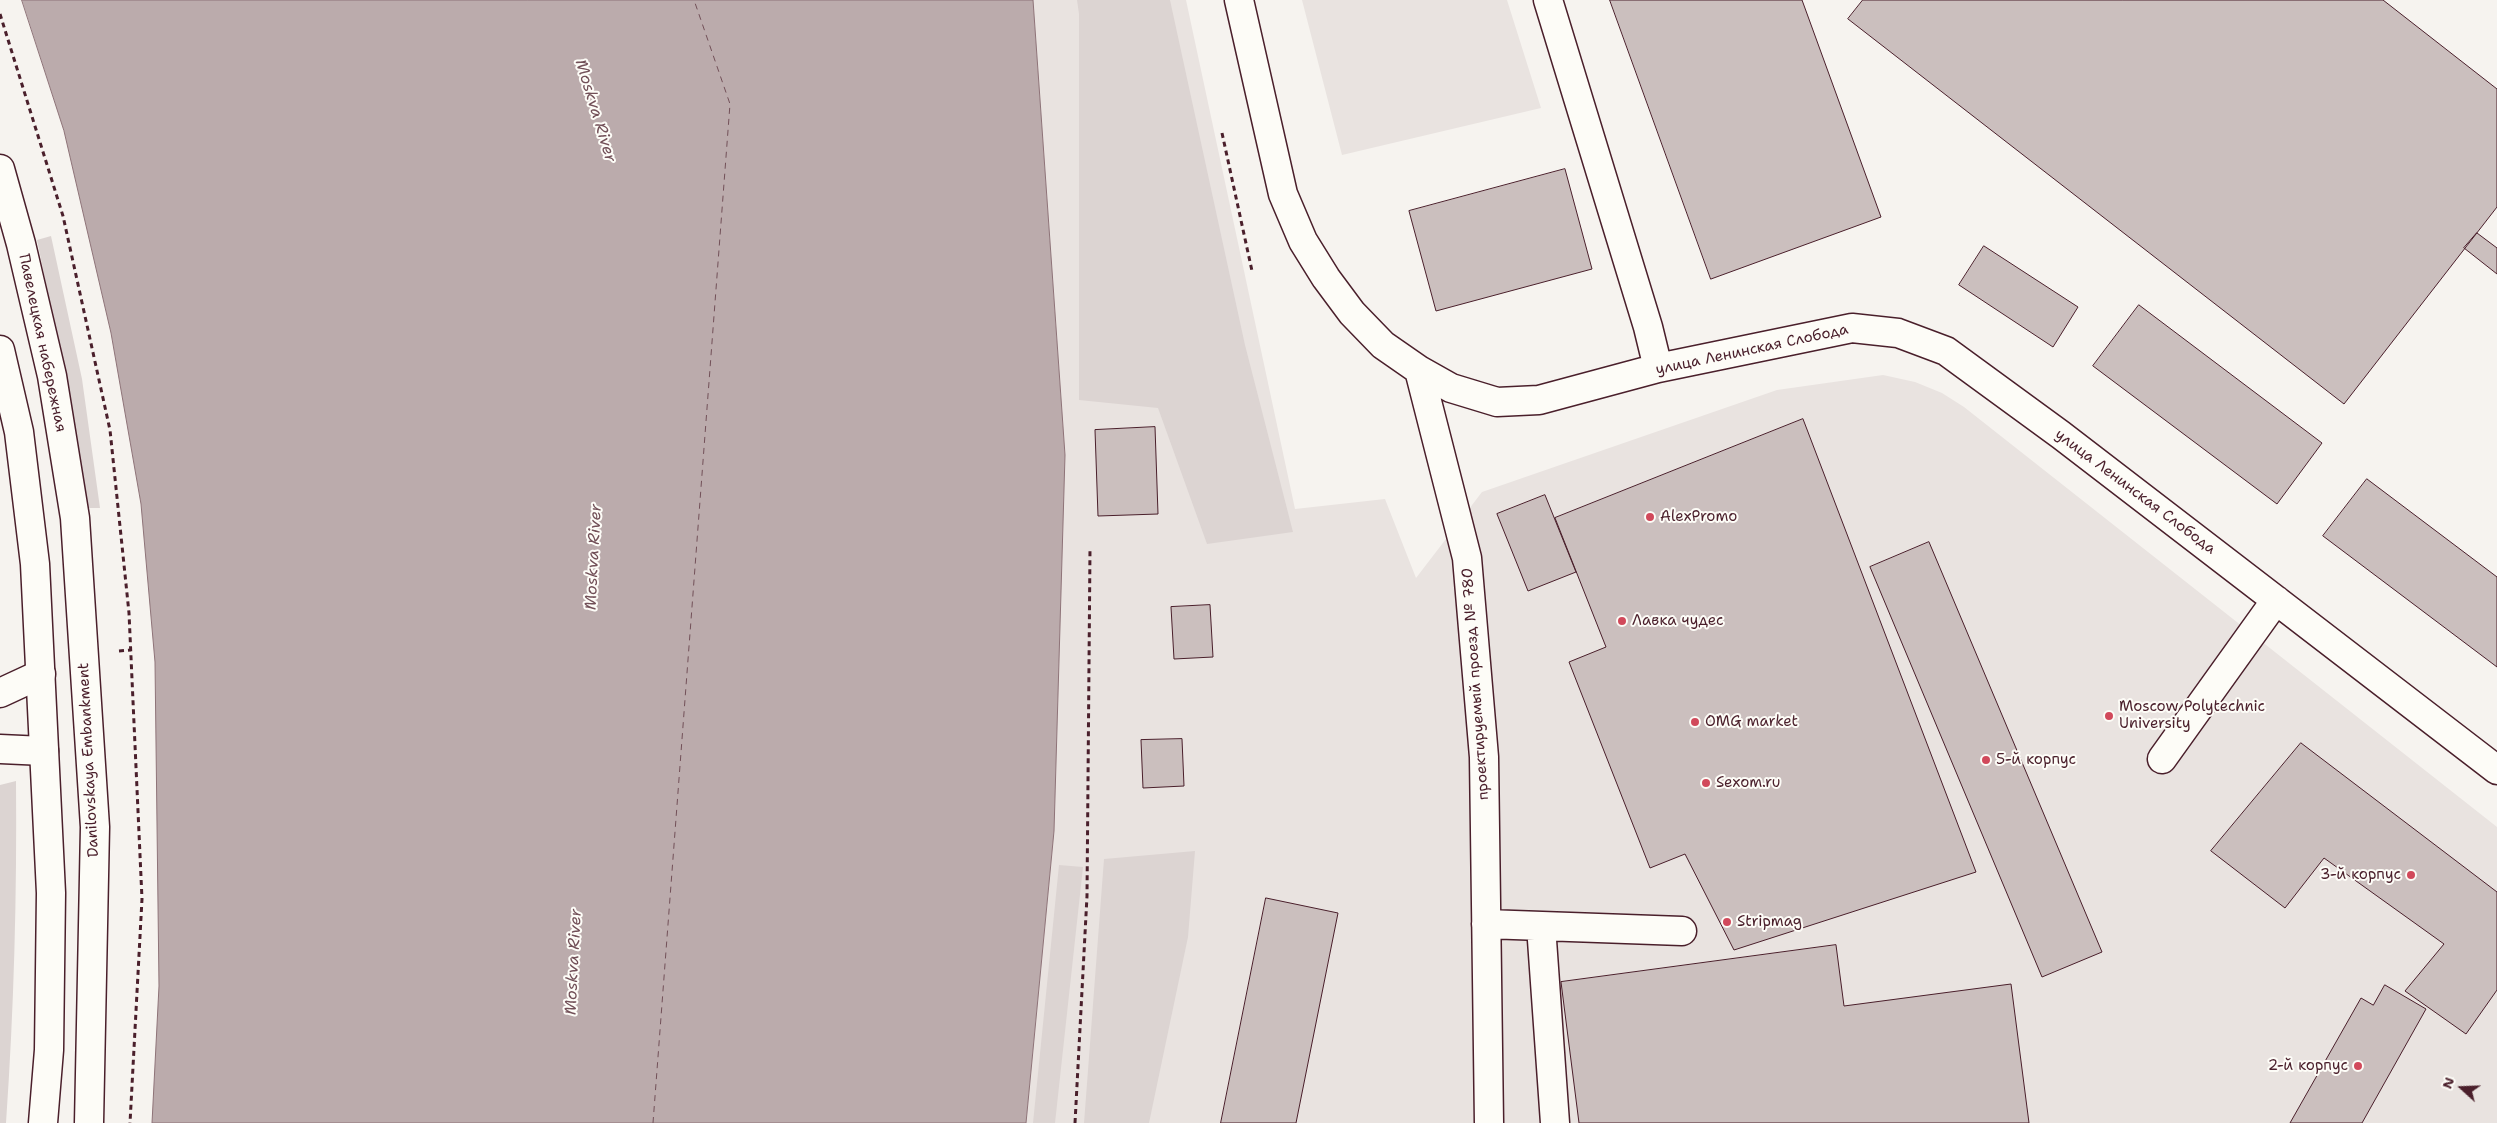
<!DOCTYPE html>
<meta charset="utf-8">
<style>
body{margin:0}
#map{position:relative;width:2497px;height:1123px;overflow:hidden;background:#f6f3ef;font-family:"Shantell Sans",sans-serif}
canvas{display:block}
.north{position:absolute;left:2437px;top:1063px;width:50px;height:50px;-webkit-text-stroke:4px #fdfcf7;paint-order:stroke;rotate:290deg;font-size:14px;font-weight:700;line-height:20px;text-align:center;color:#4a1f2b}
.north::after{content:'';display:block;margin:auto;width:18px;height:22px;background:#4a1f2b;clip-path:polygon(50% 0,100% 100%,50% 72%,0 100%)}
</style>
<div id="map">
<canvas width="2497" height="1123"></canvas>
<div class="north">N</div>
</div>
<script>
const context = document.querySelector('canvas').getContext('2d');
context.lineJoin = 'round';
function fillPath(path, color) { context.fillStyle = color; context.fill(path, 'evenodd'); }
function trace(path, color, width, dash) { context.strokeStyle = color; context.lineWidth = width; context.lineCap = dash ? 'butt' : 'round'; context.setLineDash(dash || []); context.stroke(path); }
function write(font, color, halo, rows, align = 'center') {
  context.font = font + ' "Shantell Sans",sans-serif'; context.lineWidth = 4; context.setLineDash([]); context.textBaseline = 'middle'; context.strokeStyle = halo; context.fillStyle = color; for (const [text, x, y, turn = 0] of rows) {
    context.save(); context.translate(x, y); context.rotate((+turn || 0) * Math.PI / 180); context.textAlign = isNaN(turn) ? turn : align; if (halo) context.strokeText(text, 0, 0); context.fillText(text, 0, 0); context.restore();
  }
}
fillPath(new Path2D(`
 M1033,0H1186L1295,509L1385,499L1416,578L1482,492L1777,390L1883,375L1915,382L1942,393L1964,407L2497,827V1123H1026L1054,831L1065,455Z
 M1302,0H1507L1541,108L1342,155Z`), '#e9e3e0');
fillPath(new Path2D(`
 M1077,0H1170L1245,345L1293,532L1207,544L1158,408L1079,400V14Z
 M51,236L82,379L100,508H85L66,381L37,240Z
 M16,781C17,895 14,1009 6,1123H0V785Z
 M1195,851L1188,937L1149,1123H1084L1104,859Z
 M1059,865L1083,867L1055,1123H1033Z`), '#dcd4d2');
const water = new Path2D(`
 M22,0H1033L1065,455L1054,831L1026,1123H152L159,986L155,662L141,504L111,333L64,131Z`);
fillPath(water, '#bbabac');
trace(water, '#8e7378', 1);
trace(new Path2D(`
 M653,1123L730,104L694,0`), '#725058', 1, [6, 5]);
const building = new Path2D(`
 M1610,0H1802L1881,217L1711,279Z
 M1863,0H2383L2497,89V207L2344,404L1848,19Z
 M1565,169L1592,269L1436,311L1409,211Z
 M2477,233L2497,248V274L2464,248Z
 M1984,246L2078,307L2053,347L1959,285Z
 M2139,305L2322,443L2277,504L2093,366Z
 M1803,419L1976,872L1734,950L1685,854L1650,868L1569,662L1606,647L1555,518Z
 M1155,427L1158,514L1098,516L1095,430Z
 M2367,479L2497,577V667L2323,536Z
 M1545,495L1576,572L1528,591L1497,514Z
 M1929,542L2102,952L2042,977L1870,567Z
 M1210,605L1213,657L1174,659L1171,607Z
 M1182,739L1184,786L1143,788L1141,740Z
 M2301,743L2497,892V990L2466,1034L2405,991L2444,944L2324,858L2285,908L2211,851Z
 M1266,898L1338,913L1296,1123H1221Z
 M1836,945L1844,1006L2011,984L2029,1123H1579L1561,982Z
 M2385,985L2426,1009L2362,1123H2290L2361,998L2373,1005Z`);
fillPath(building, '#cbbfbe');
trace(building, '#4a1f2b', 1);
const minor = new Path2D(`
 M1239,0L1283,194L1303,241L1326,278L1352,313L1383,345L1419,370L1451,388L1497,402L1539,400L1658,368L1852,328L1898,333L1946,351L2061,435L2497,770
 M1548,0L1648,327L1658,368
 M1419,370L1467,558L1484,757L1489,1123
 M0,693L41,674
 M0,749L44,751
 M2162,759L2276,600
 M1486,924L1682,931
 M1541,926L1555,1123`);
const major = new Path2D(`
 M0,169L21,244L52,376L75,518L95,827L89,1123
 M0,350L19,432L35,564L51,893L49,1050L43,1123`);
trace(minor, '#4a1f2b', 31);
trace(major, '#4a1f2b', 31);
trace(new Path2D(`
 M0,14L63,216L110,430L129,613L142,899L130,1123
 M1222,133L1252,271
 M119,651L131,650
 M1075,1123L1087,896L1090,549`), '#4a1f2b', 3, [5, 4]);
trace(minor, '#fdfcf7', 28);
trace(major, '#fdfcf7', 28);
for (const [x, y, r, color] of [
 [1650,517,5,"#d1495b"],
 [1622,621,5,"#d1495b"],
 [2109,716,5,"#d1495b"],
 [1695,722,5,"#d1495b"],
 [1986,760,5,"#d1495b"],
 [1706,783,5,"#d1495b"],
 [2411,875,5,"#d1495b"],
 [1727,922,5,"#d1495b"],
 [2358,1066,5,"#d1495b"]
]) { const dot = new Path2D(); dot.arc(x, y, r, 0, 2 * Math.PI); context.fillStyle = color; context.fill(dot); trace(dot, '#fdfcf7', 2); }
write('15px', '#4a1f2b', '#fdfcf7', [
 ["Павелецкая набережная",42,343,78],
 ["улица Ленинская Слобода",1752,350,-12],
 ["улица Ленинская Слобода",2135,492,37],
 ["проектируемый проезд № 780",1476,684,-94],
 ["Danilovskaya Embankment",89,760,-93]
]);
write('15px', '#4a1f2b', '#fdfcf7', [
 ["AlexPromo",1660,517],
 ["Лавка чудес",1632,621],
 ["Moscow Polytechnic",2119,707],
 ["University",2119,724],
 ["OMG market",1705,722],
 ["5-й корпус",1996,760],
 ["Sexom.ru",1716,783],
 ["3-й корпус",2401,875,"right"],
 ["Stripmag",1737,922],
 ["2-й корпус",2348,1066,"right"]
], 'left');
write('italic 16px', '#725058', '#fdfcf7', [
 ["Moskva River",595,111,73],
 ["Moskva River",594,557,-87],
 ["Moskva River",574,962,-87]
]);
</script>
